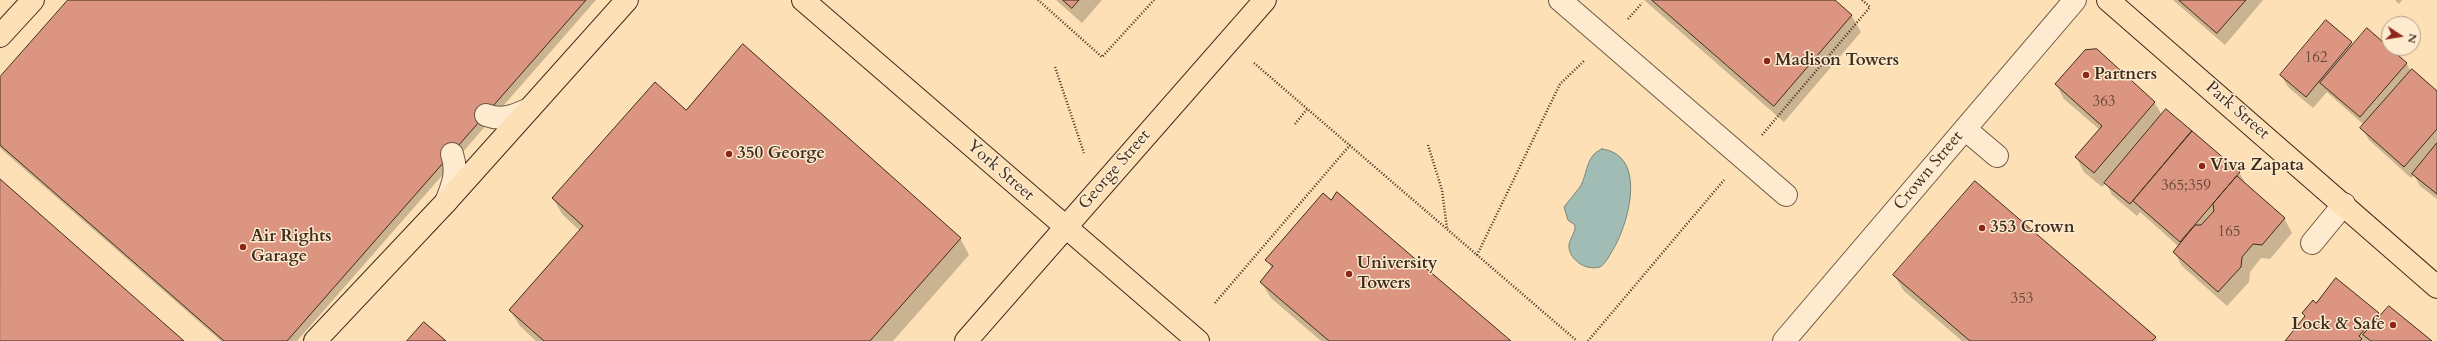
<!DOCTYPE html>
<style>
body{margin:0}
#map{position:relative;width:2437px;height:341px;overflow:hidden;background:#fde0b5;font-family:Cardo,serif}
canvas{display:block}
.north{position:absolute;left:2381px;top:16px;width:40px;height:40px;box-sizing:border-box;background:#feebcf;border:1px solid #b19f88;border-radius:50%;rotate:102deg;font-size:11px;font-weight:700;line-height:16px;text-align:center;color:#3d2d1e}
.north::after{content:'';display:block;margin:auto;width:14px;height:18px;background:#8f2418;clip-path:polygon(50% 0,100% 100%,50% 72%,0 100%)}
</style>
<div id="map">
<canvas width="2437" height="341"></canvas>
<div class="north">N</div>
</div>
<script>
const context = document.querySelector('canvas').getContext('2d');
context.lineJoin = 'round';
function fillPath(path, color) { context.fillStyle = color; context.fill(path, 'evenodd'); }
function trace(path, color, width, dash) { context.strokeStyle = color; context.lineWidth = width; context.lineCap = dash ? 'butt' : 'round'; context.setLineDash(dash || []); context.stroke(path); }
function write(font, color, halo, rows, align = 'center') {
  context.font = font + ' Cardo,serif'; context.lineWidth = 3; context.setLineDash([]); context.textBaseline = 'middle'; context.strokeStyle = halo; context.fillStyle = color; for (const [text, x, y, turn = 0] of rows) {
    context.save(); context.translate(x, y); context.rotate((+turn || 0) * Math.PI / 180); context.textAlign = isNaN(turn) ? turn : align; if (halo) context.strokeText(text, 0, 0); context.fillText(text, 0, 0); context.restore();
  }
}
const water = new Path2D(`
 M1602,149C1649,155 1628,227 1611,253C1608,258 1605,264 1600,267C1593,269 1584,267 1579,263C1574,259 1570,255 1569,248C1568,239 1576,234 1575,225L1568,220L1564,207C1569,200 1575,194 1580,187C1588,174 1585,156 1602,149Z`);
fillPath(water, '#a1bcb4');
trace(water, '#798378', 1);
fillPath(new Path2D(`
 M70,0H596L297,341H221L0,148V80Z
 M1056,0H1102L1082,23Z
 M1644,0H1833L1852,16L1861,32L1784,122Z
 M2173,0H2263L2225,45Z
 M2395,0H2402L2399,4Z
 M2367,29L2407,64L2411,72L2437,93V199L2420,186L2414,175L2411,178L2369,140L2362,128L2364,125L2327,92L2313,108L2288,87L2281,75L2351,43L2353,46Z
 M2056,84L2154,102L2162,115L2191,132L2239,172L2247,186L2284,218L2292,233L2270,259L2261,258L2250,272L2249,282L2227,306L2182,266L2174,252L2178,246L2140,212L2137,216L2112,195L2106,183L2102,187L2084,172L2076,157L2100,130L2064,99Z
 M686,111L960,238L969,255L893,341H536L520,326L510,310L580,231L562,214L553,198Z
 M1267,260L1509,341H1321L1271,298L1261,282L1272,269Z
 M1894,275L2155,337L2157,341H1962L1904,291Z
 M2316,304L2378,313L2380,318L2430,341H2286L2305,317L2303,313Z`), '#0003');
const building = new Path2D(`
 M68,0H586L287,341H224L0,145V77Z
 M1063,0H1079L1072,8Z
 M1652,0H1835L1852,15L1774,106Z
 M2179,0H2246L2217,33Z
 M2326,20L2352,42L2306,97L2280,75Z
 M2367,28L2407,63L2360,117L2320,83Z
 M743,44L961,238L870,341H544L509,310L583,226L552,198L655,82L686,110Z
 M2097,49L2155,102L2094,173L2075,157L2102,126L2055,84L2085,50Z
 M2412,69L2437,91V129L2404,167L2360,128Z
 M2166,109L2192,131L2130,204L2104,183Z
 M2192,131L2240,172L2180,242L2133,201Z
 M2437,143V194L2412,174Z
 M2237,176L2285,218L2262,245L2253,244L2242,257L2241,267L2218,292L2173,252L2195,225H2201L2214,211L2213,204Z
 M0,179L184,341H0Z
 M1975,181L2156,337L2152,341H1970L1893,275Z
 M1337,192L1511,341H1329L1260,282L1273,266L1265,260L1323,193L1331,200Z
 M2336,278L2379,313L2359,336L2362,339L2360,341H2285L2305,316L2302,313L2313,300L2316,303Z
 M2389,306L2432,341H2371L2363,335Z
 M424,322L446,341H407Z`);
fillPath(building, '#dc9581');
trace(building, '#3d2d1e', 1);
const minor = new Path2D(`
 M1560,0L1786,195
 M486,115C502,121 514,116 529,109
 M1965,129L1997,156
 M446,202C453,185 458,172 452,154
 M2312,243L2344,204
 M1784,341L2075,0`);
const major = new Path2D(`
 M803,0L1198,341
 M2108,0L2437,287
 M966,341L1265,0`);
const highway = new Path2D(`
 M0,36L33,0
 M315,341L446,202L627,0`);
trace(minor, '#6d5a44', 24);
trace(major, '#3d2d1e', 24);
trace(highway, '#3d2d1e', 24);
trace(new Path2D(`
 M1038,0L1102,57L1154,0
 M1628,19L1642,3
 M1254,63L1577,341
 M1055,67L1084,153
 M1295,124L1307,109
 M1762,135L1870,7L1862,0
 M1428,145L1442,190L1447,228
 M1477,255L1560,84L1585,60
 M1215,303L1350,145
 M1588,341L1724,180`), '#3d2d1e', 2.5, [1, 2]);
trace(minor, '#feebcf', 22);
trace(major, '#fde0b5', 22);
trace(highway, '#fde0b5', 22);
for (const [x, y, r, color] of [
 [1767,61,4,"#8f2418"],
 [2086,75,4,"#8f2418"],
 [729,154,4,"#8f2418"],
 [2202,166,4,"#8f2418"],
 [1982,228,4,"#8f2418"],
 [243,247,4,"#8f2418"],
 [1349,274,4,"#8f2418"],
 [2393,325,4,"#8f2418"]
]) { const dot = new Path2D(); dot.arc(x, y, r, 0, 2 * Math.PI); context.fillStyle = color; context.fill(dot); trace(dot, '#feebcf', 1.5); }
write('15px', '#654737', null, [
 ["162",2316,59],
 ["363",2104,103],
 ["365;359",2186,187],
 ["165",2229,233],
 ["353",2022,300]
]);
write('bold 17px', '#3d2d1e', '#feebcf', [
 ["Madison Towers",1775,61],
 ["Partners",2094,75],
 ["350 George",737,154],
 ["Viva Zapata",2210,166],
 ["353 Crown",1990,228],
 ["Air Rights",251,237],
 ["Garage",251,257],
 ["University",1357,264],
 ["Towers",1357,284],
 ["Lock & Safe",2385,325,"right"]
], 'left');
write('17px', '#3d2d1e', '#feebcf', [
 ["Park Street",2237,111,41],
 ["George Street",1115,170,-49],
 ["York Street",1000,171,41],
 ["Crown Street",1929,171,-50]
]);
</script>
